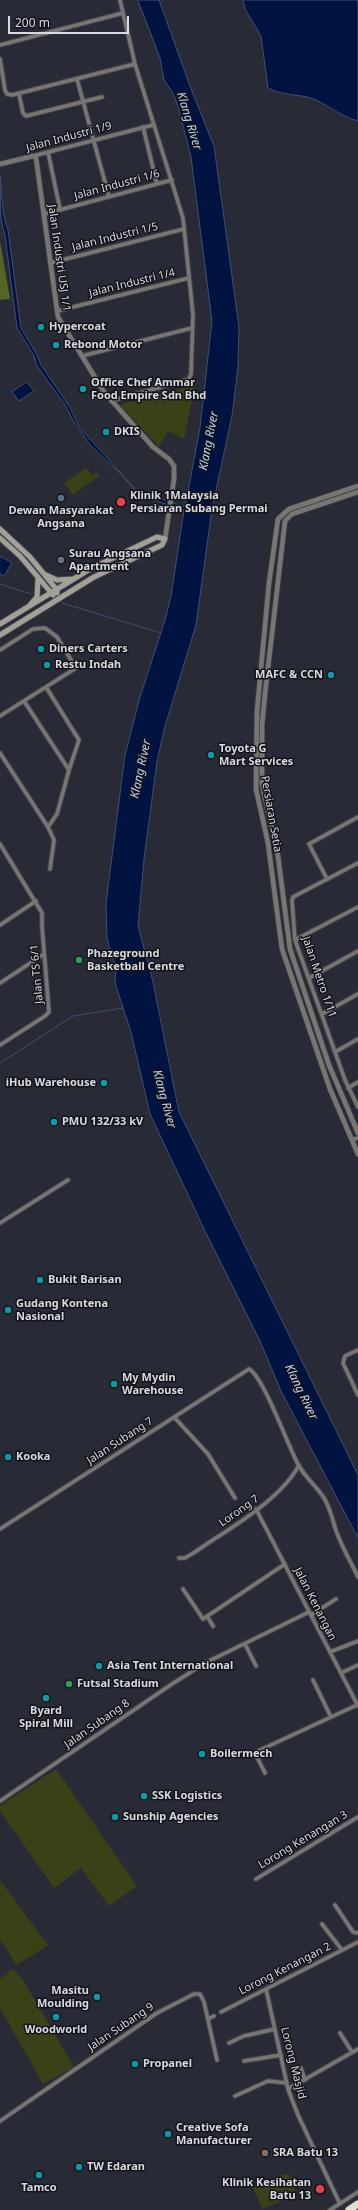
<!DOCTYPE html>
<style>
body{margin:0}
#map{position:relative;width:358px;height:2210px;overflow:hidden;background:#282b36;font-family:"Noto Sans",sans-serif}
canvas{display:block}
.scale{position:absolute;left:8px;top:16px;width:121px;height:18px;box-sizing:border-box;border:2px solid #d8dae1;border-top:0;padding-left:5px;font-size:12px;line-height:14px;white-space:nowrap;color:#d8dae1;-webkit-text-stroke:3px #121419;paint-order:stroke}
</style>
<div id="map">
<canvas width="358" height="2210"></canvas>
<div class="scale">200 m</div>
</div>
<script>
const context = document.querySelector('canvas').getContext('2d');
context.lineJoin = 'round';
function fillPath(path, color) { context.fillStyle = color; context.fill(path, 'evenodd'); }
function trace(path, color, width, dash) { context.strokeStyle = color; context.lineWidth = width; context.lineCap = dash ? 'butt' : 'round'; context.setLineDash(dash || []); context.stroke(path); }
function write(font, color, halo, rows, align = 'center') {
  context.font = font + ' "Noto Sans",sans-serif'; context.lineWidth = 3; context.setLineDash([]); context.textBaseline = 'middle'; context.strokeStyle = halo; context.fillStyle = color; for (const [text, x, y, turn = 0] of rows) {
    context.save(); context.translate(x, y); context.rotate((+turn || 0) * Math.PI / 180); context.textAlign = isNaN(turn) ? turn : align; if (halo) context.strokeText(text, 0, 0); context.fillText(text, 0, 0); context.restore();
  }
}
fillPath(new Path2D(`
 M195,385L184,439L168,431L159,446L121,407L123,404Z
 M86,468L92,475L97,472L99,476L73,495L64,483Z
 M56,1769L137,1886L109,1906L81,1868L54,1888L0,1811V1806Z
 M0,1880L48,1945L17,1965L0,1940Z
 M13,1969L23,1980L74,2067L43,2084L0,2008V1979Z
 M285,2174L290,2175L297,2195L262,2209L253,2187Z`), '#394217');
fillPath(new Path2D(`
 M0,241L10,299L0,300Z`), '#566424');
const water = new Path2D(`
 M138,0H159L190,86L214,146L239,327L238,367L232,416L212,509L196,625L165,726L157,761L144,859L138,926L153,982L179,1112L358,1475V1538L281,1391L260,1341L205,1231L150,1114L131,1032L115,983L116,967L107,939L106,903L125,755L140,697L165,620L171,596L184,510L139,495L121,474L91,446L74,422L65,405L37,366L34,356L17,328L5,236L1,219L0,176C3,194 1,213 8,230L21,328L37,355L41,365L69,406L80,428L137,491L185,507L200,428L212,321L191,157L178,106L173,93L164,80L160,58Z
 M243,0H358V121C342,117 331,107 316,100C299,93 286,97 268,88L261,36L246,11Z
 M27,382L34,391L19,401L12,392Z
 M0,556L12,563L4,576L0,574Z`);
fillPath(water, '#011441');
trace(water, '#424f71', 1);
trace(new Path2D(`
 M0,584L31,594
 M62,603L161,633
 M0,1063L73,1016L123,1008`), '#424f71', 1);
const minor = new Path2D(`
 M0,45L123,13
 M0,59L5,90L7,94L12,95L135,64
 M77,79L109,197
 M19,94L23,113L26,116L102,97
 M143,127L157,184
 M48,152L60,209
 M33,156L153,125
 M44,214L172,180
 M50,263L184,229
 M57,311L189,278
 M82,356L192,328
 M111,401L189,379L191,374L193,315L183,218L135,64L120,0
 M0,650L33,629L45,628L57,637L76,668L0,716
 M46,687L79,740L69,770L57,814L48,827L54,840L50,869
 M24,701L69,770
 M0,753L48,827
 M0,844L42,913V926L49,1012L45,1016L0,1045
 M358,863L293,897L292,901L295,940L345,1080L358,1107
 M327,879L309,844L358,817
 M0,925L36,901
 M295,940L358,907
 M309,978L358,951
 M0,983L44,954
 M322,1014L358,994
 M335,1052L358,1039
 M348,1088L358,1082
 M352,1140L358,1138
 M0,1223L68,1180
 M358,1350L345,1356L343,1363L358,1395
 M174,1417L208,1454L235,1498
 M256,1509L358,1706
 M0,1529L249,1369C264,1377 289,1449 299,1466C306,1478 317,1487 324,1498C332,1511 333,1525 339,1538C344,1551 352,1564 358,1577
 M179,1558H185L195,1552C228,1529 280,1501 299,1465
 M183,1589L203,1619L285,1564
 M311,1615L336,1599
 M207,1616L213,1626
 M245,1644L256,1666
 M330,1652L358,1641
 M341,1673L358,1665
 M313,1680L331,1717
 M265,1773L256,1755L258,1751L357,1705
 M0,1801L172,1684L205,1663L309,1612
 M256,1879L358,1817
 M335,1905L353,1932L358,1933
 M322,1924L342,1950
 M266,1989L288,2089L298,2115L340,2204
 M221,2012L358,1942
 M208,2019L214,2016
 M340,2033L352,2052
 M229,2043L244,2036L275,2029
 M244,2061L281,2055
 M301,2068L305,2080
 M288,2089L358,2049
 M235,2096L268,2081L287,2083
 M0,2121L157,2013L194,1994H200L204,2002L217,2060
 M330,2210L358,2192`);
const tertiary = new Path2D(`
 M0,164L33,156L36,158L58,317L104,392L153,447L169,459L174,466V479L165,539
 M358,486L289,509L278,519L269,583L257,711L256,789L268,843L282,949L330,1089L358,1154
 M358,492L292,514L285,521L265,694L262,725V784L278,856L290,949L329,1065L358,1133`);
const secondary = new Path2D(`
 M0,529L30,557L57,590V593
 M0,538L20,556L53,595
 M46,575L57,580L73,579
 M31,604L37,597L38,579
 M0,624L90,569L157,537L165,539L162,545L94,577L0,635`);
const motorway = new Path2D(`
 M349,2210L358,2204`);
trace(minor, '#444751', 5.5);
trace(tertiary, '#444751', 6);
trace(secondary, '#444751', 7);
trace(motorway, '#444751', 9);
trace(minor, '#787670', 3.5);
trace(tertiary, '#787670', 4.5);
trace(secondary, '#a3a096', 5);
trace(motorway, '#e3decf', 7);
for (const [x, y, r, color] of [
 [41,327,4,"#0f9aa8"],
 [56,345,4,"#0f9aa8"],
 [83,389,4,"#0f9aa8"],
 [106,432,4,"#0f9aa8"],
 [61,498,4,"#5c6f8a"],
 [121,502,5,"#e0444e"],
 [61,560,4,"#6b7280"],
 [41,649,4,"#0f9aa8"],
 [47,665,4,"#0f9aa8"],
 [331,675,4,"#0f9aa8"],
 [211,755,4,"#0f9aa8"],
 [79,960,4,"#2e9e5b"],
 [104,1083,4,"#0f9aa8"],
 [54,1122,4,"#0f9aa8"],
 [40,1280,4,"#0f9aa8"],
 [8,1310,4,"#0f9aa8"],
 [114,1384,4,"#0f9aa8"],
 [8,1457,4,"#0f9aa8"],
 [99,1666,4,"#0f9aa8"],
 [69,1684,4,"#2e9e5b"],
 [46,1698,4,"#0f9aa8"],
 [202,1754,4,"#0f9aa8"],
 [144,1796,4,"#0f9aa8"],
 [115,1817,4,"#0f9aa8"],
 [97,1997,4,"#0f9aa8"],
 [56,2017,4,"#0f9aa8"],
 [135,2064,4,"#0f9aa8"],
 [168,2134,4,"#0f9aa8"],
 [265,2153,4,"#8d6e63"],
 [79,2167,4,"#0f9aa8"],
 [39,2175,4,"#0f9aa8"],
 [320,2189,5,"#e0444e"]
]) { const dot = new Path2D(); dot.arc(x, y, r, 0, 2 * Math.PI); context.fillStyle = color; context.fill(dot); trace(dot, '#121419', 1.5); }
write('11px', '#d8dae1', '#121419', [
 ["Jalan Industri 1/9",69,137,-15],
 ["Jalan Industri 1/6",117,185,-15],
 ["Jalan Industri 1/5",115,237,-14],
 ["Jalan Industri USJ 1/1",59,258,82],
 ["Jalan Industri 1/4",132,283,-14],
 ["Persiaran Setia",271,814,80],
 ["Jalan TS 6/1",37,974,-95],
 ["Jalan Metro 1/11",319,977,71],
 ["Jalan Subang 7",120,1441,-33],
 ["Lorong 7",239,1511,-35],
 ["Jalan Kenangan",315,1604,63],
 ["Jalan Subang 8",97,1724,-35],
 ["Lorong Kenangan 3",303,1840,-31],
 ["Lorong Kenangan 2",285,1969,-27],
 ["Jalan Subang 9",121,2027,-34],
 ["Lorong Masjid",293,2063,76]
]);
write('bold 11px', '#d8dae1', '#121419', [
 ["Hypercoat",49,327],
 ["Rebond Motor",64,345],
 ["Office Chef Ammar",91,383],
 ["Food Empire Sdn Bhd",91,396],
 ["DKIS",114,432],
 ["Klinik 1Malaysia",130,496],
 ["Persiaran Subang Permai",130,509],
 ["Dewan Masyarakat",61,511,"center"],
 ["Angsana",61,524,"center"],
 ["Surau Angsana",69,554],
 ["Apartment",69,567],
 ["Diners Carters",49,649],
 ["Restu Indah",55,665],
 ["MAFC & CCN",323,675,"right"],
 ["Toyota G",219,749],
 ["Mart Services",219,762],
 ["Phazeground",87,954],
 ["Basketball Centre",87,967],
 ["iHub Warehouse",96,1083,"right"],
 ["PMU 132/33 kV",62,1122],
 ["Bukit Barisan",48,1280],
 ["Gudang Kontena",16,1304],
 ["Nasional",16,1317],
 ["My Mydin",122,1378],
 ["Warehouse",122,1391],
 ["Kooka",16,1457],
 ["Asia Tent International",107,1666],
 ["Futsal Stadium",77,1684],
 ["Byard",46,1711,"center"],
 ["Spiral Mill",46,1724,"center"],
 ["Boilermech",210,1754],
 ["SSK Logistics",152,1796],
 ["Sunship Agencies",123,1817],
 ["Masitu",89,1991,"right"],
 ["Moulding",89,2004,"right"],
 ["Woodworld",56,2030,"center"],
 ["Propanel",143,2064],
 ["Creative Sofa",176,2128],
 ["Manufacturer",176,2141],
 ["SRA Batu 13",273,2153],
 ["TW Edaran",87,2167],
 ["Klinik Kesihatan",311,2183,"right"],
 ["Batu 13",311,2196,"right"],
 ["Tamco",39,2188,"center"]
], 'left');
write('italic 12px', '#c2d4f3', '#121419', [
 ["Klang River",189,121,73],
 ["Klang River",209,441,-79],
 ["Klang River",141,769,-78],
 ["Klang River",164,1099,75],
 ["Klang River",301,1392,64]
]);
</script>
